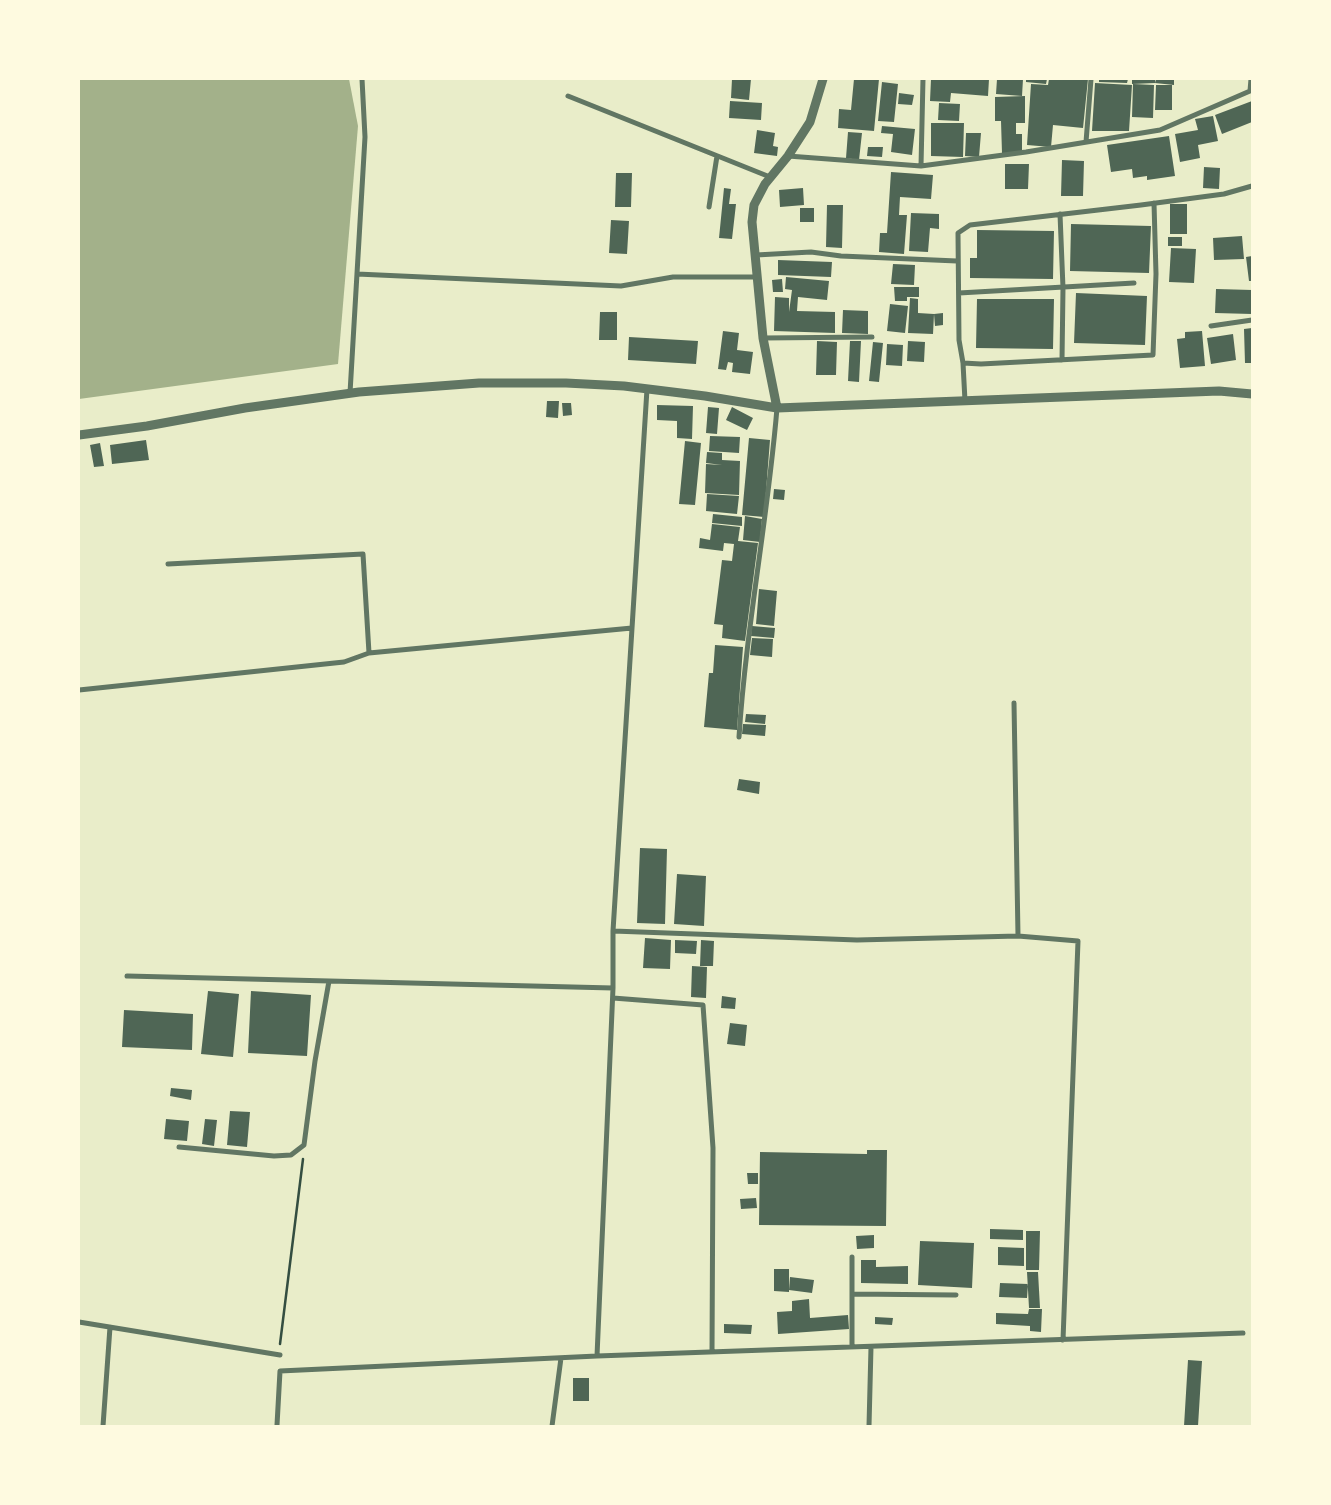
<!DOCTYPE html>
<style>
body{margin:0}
#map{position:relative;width:1331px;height:1505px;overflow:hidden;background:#e9edc9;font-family:Manrope,sans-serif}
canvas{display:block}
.frame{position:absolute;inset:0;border:80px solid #fefae0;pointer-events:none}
</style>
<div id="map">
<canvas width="1331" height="1505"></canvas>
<div class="frame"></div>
</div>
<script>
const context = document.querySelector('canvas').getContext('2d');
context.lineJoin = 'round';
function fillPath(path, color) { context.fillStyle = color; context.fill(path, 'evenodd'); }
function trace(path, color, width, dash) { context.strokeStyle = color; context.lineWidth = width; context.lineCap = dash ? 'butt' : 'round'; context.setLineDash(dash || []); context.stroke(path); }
fillPath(new Path2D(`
 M79,79H349L358,126L338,364L79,399Z`), '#a3b18a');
fillPath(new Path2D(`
 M732,79H751L749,100L731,98Z
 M854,79H879L874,131L838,128L839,109L851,110Z
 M931,79H989L988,96L951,93L950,102L930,101Z
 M997,79H1023L1022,96L996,94Z
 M1026,79H1047L1046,84L1026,82Z
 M1049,79H1088L1083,128L1053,125L1051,147L1027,145L1031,84L1048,85Z
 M1099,79H1128L1127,83L1099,82Z
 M1132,79H1155V83L1132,84Z
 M1156,79H1174V85L1155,83Z
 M882,82L898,84L894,122L878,121Z
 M1095,83L1132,85L1129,131H1092Z
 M1133,84L1154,85L1153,118L1132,117Z
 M1156,85H1172V110H1155Z
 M899,93L914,95L912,105L898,104Z
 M1025,96V123H1016V134H1022V153H1002L1001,121H995V97Z
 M730,101L762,103L761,120L729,118Z
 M1252,101V122L1222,134L1215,115Z
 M939,103L960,104L959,121L938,120Z
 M1213,116L1218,141L1198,145L1200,158L1180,162L1175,134L1198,130L1195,119Z
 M931,123H964L963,157L931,156Z
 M882,126L915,129L912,155L891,152L893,134L881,133Z
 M757,130L775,133L773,146L778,147L777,156L754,153Z
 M848,132L862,133L859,160L846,158Z
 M966,133H981L979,157L965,156Z
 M1169,136L1175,176L1147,180V176L1133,178L1132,169L1111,172L1107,145Z
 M868,147H883L882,157L867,156Z
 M1062,160L1084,161L1083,196H1061Z
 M1005,164H1029L1028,189H1005Z
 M1204,167L1220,168L1219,189L1203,188Z
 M891,172L933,175L931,199L900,197L899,215H907L904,254L879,252L880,233H887Z
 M616,173H632L631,207H615Z
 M724,188L731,189L729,204H736L732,239L719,238Z
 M803,188L804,205L780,207L779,190Z
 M1170,204H1187V234H1170Z
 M827,205H843L842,248L826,247Z
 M800,208H814V222H800Z
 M911,213L939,214V229L930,228L928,252L909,251Z
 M611,220L629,221L627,254L609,253Z
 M1071,224L1151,226L1149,273L1070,271Z
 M977,230L1054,231L1053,279L970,278V258H977Z
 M1242,236L1244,259L1214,260L1213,238Z
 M1168,237H1182V246H1168Z
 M1171,248L1196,249L1194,283L1169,282Z
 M1252,256V281H1249L1246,257Z
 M778,260L832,262L831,277L778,275Z
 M893,264L915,265L914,285L891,284Z
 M786,277L829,281L827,300L798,297L797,311L835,312V333L774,331L775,297L789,298V312L792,290L785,289Z
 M782,279L783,292H773L772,280Z
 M894,287H919V297H907V301H895Z
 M1216,289L1252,290V314L1215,313Z
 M1076,293L1147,296L1145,345L1074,343Z
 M910,298L918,299V313L934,314L933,334L908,333Z
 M977,299H1054L1053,349L976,348Z
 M890,304L908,306L905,333L887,331Z
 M843,310L868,311V334L842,333Z
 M600,312H617V340H599Z
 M943,313V325L935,326L934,314Z
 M1252,328V363H1245L1244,329Z
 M723,331L739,333L737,350L753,352L750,374L732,372L733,363L728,362L726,370L718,369Z
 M1202,331L1205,366L1180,368L1177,339L1185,338V332Z
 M1233,334L1236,360L1211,364L1207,338Z
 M629,337L698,341L696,364L628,360Z
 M817,341L837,342L836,375H816Z
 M850,341H861L859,382L848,381Z
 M908,341L925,342L924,362L907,361Z
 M873,342L883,343L879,382L869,381Z
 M887,344L903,345L902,366L886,365Z
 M547,401H559L558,418L546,417Z
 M562,403H571L572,415L563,416Z
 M657,405L693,406L692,439L677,438V421L657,420Z
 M708,407L719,408L717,434L706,433Z
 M732,407L753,418L747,430L726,420Z
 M710,436L740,437L739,453L709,451Z
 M749,438L770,440L764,517L742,515Z
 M146,440L149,460L112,464L110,445Z
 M685,441L701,443L695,505L679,504Z
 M100,443L104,466L94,467L90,445Z
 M707,452L722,453V460L740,461L739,495L705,493L706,464L722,465L706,463Z
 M774,489L785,490L784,500L773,499Z
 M707,494L739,496L737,514L706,511Z
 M713,514L742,517V526L712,523Z
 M745,516L762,519L760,542L743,540Z
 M712,524L740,527L738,541L758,543L745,641L722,638L723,625L714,624L722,560L732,561L734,544L724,543L723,551L699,548L700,538L710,540Z
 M759,589L777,591L774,626L756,624Z
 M752,626L775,628L774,638L751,636Z
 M752,638L773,639L772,657L750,655Z
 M715,645L743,647L737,730L704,727L709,673H713Z
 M746,714L766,715L765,724L745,722Z
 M743,724L766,725L765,736L742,734Z
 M739,779L760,782L759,794L737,790Z
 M640,848L667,849L665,924L637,923Z
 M677,874L706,876L704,926L674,924Z
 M645,938L671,940L670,969L643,968Z
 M675,940L697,941L696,954L675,953Z
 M701,940L714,941L713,966H700Z
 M692,966L707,967L706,998L691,997Z
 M208,991L239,994L233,1057L201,1054Z
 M251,991L311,995L307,1056L248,1053Z
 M722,996L736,998L735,1009L721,1008Z
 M124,1010L193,1014L192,1050L122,1047Z
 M730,1023L747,1025L745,1046L727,1044Z
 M171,1088L192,1090L191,1100L170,1096Z
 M230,1111L250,1112L247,1147L227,1145Z
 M166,1119L189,1121L187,1141L164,1139Z
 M205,1119L217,1120L214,1146L202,1144Z
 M867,1150H887L886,1226L759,1225L760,1152L867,1154Z
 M747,1173H758V1184H748Z
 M756,1198L757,1208L741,1209L740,1199Z
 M990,1229L1023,1230V1240L990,1239Z
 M1026,1231H1040L1039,1270H1026Z
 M874,1235V1248L857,1249L856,1236Z
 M920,1241L974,1243L972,1288L918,1285Z
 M998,1247L1024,1248V1266L998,1265Z
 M861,1260H876V1267L908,1266V1284L861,1283Z
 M774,1269H789V1292L774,1291Z
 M1027,1272H1038L1040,1308H1029Z
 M790,1277L814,1280L812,1293L789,1290Z
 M1000,1283L1028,1284L1027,1298L999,1297Z
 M809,1299L810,1318L848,1315L849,1329L778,1334L777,1312L792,1311V1301Z
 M1029,1309H1042L1041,1332L1030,1331V1326L996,1324V1313L1028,1314Z
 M875,1317L893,1318L892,1325L875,1324Z
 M724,1324L752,1325L751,1334L724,1333Z
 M1188,1360L1202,1361L1198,1426H1184Z
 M573,1378H589V1401H573Z`), '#4f6655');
trace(new Path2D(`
 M280,1344L303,1159`), '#344e41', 2.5);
trace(new Path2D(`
 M568,96L770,177
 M1086,142L1091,79
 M788,156L921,166L1026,152L1160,130L1250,91L1251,79
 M921,166L923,79
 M709,207L717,156
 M1060,214L1063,288L1062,360
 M756,255L811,252L841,256L957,261
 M357,274L621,286L673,277H758
 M959,293L1134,283
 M1211,326L1252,320
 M763,338L872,337
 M963,363L981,364L1153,355L1156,274L1154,203
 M350,393L365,137L362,79
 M965,401L963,363L959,340L958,233L970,225L1141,205L1224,194L1252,186
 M168,564L363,554L369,653
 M79,690L344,662L369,653L632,628
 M1014,703L1018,936L1078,941L1063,1340
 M739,737C746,627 768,518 777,408
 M613,931L857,940L1018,936
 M127,976L613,988
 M613,998L703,1005L713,1148L712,1352
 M179,1147L274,1156L291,1155L304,1145L315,1061L329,981
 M852,1294L956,1295
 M79,1322L280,1355
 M852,1347V1257
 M597,1356L613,988V931L647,389
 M277,1425L280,1371L597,1356L1243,1333
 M103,1426L110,1327
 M552,1426L561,1358
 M869,1426L871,1347`), '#617663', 5);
trace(new Path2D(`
 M777,408L763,338L752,222L754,205L765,184L788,156L810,122L823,79
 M79,435L147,426L245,408L359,392L479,383H566L624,386L705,396L777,408L1219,391L1252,394`), '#617663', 9);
</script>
